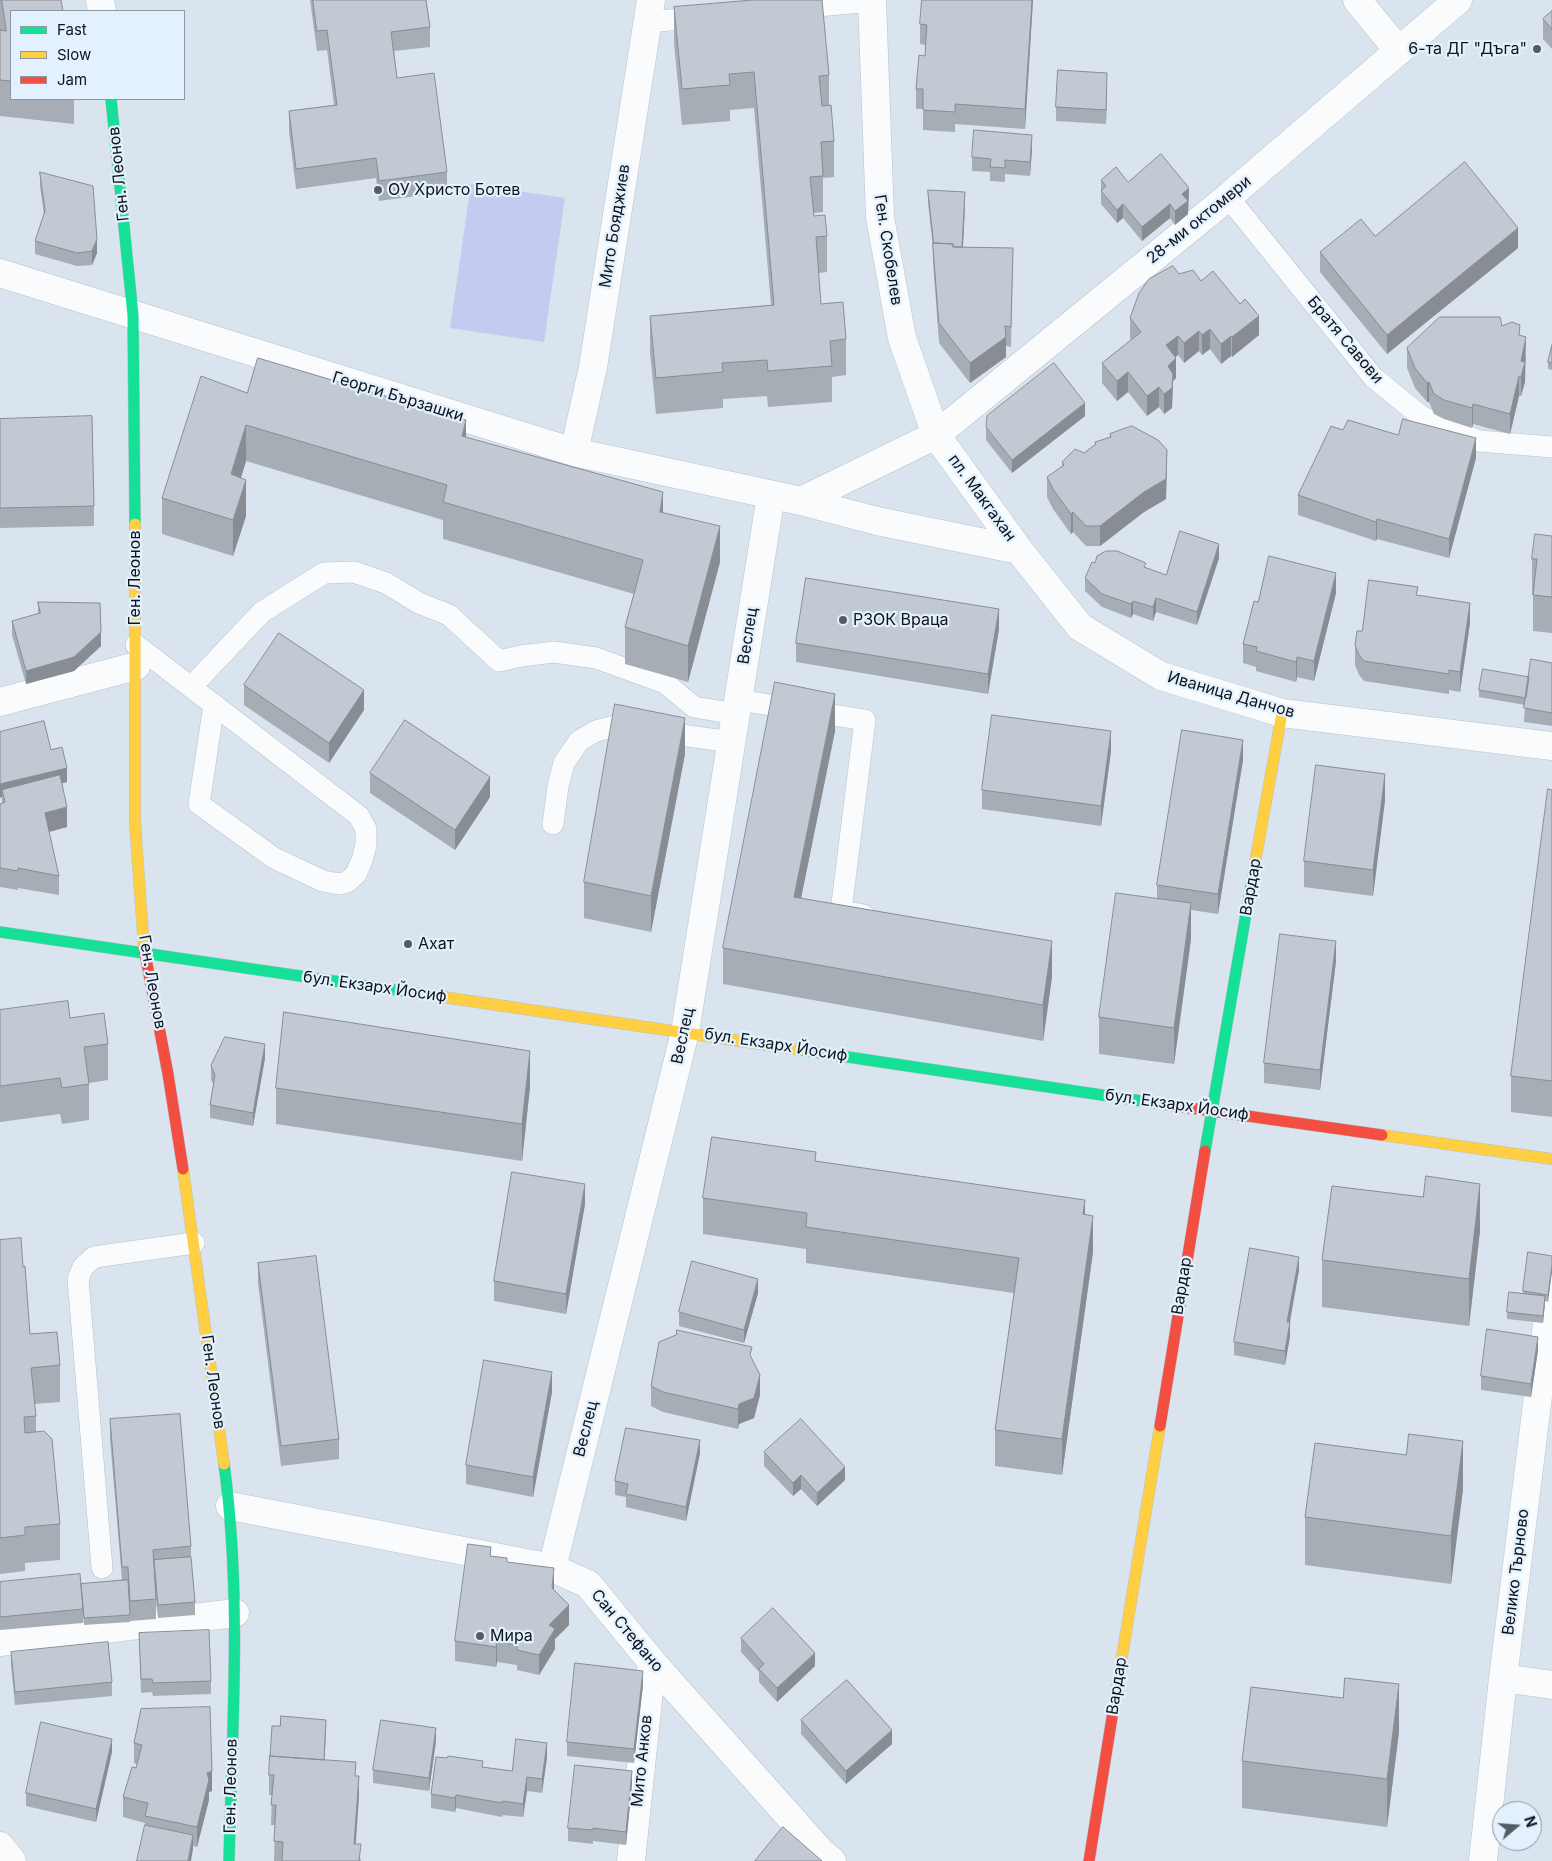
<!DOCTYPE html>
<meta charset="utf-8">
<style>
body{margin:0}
#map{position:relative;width:1552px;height:1861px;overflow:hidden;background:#d9e4ef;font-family:Inter,sans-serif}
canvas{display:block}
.legend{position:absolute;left:10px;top:10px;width:175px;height:90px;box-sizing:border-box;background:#e3f0fd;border:1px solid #8d98a3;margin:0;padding:6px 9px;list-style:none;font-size:15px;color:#0d141b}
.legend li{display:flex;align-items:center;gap:10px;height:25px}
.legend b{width:25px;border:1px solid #8d98a3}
.north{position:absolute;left:1492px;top:1801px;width:50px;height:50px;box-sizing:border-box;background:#e3f0fd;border:1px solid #8d98a3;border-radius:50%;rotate:72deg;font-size:14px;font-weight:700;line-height:20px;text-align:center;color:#0d141b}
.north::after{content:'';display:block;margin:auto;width:18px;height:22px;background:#545d65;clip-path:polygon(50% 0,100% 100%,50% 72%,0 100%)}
</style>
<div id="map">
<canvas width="1552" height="1861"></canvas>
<ul class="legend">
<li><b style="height:6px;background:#16e098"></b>Fast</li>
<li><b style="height:6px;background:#ffcf43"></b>Slow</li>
<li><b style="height:6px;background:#f24e42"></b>Jam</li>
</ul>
<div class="north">N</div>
</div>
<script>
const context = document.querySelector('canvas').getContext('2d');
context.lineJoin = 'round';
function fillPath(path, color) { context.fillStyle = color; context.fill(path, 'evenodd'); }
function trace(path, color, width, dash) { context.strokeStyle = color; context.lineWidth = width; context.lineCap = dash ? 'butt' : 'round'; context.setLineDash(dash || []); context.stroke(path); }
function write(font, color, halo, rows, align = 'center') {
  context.font = font + ' Inter,sans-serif'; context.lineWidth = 4.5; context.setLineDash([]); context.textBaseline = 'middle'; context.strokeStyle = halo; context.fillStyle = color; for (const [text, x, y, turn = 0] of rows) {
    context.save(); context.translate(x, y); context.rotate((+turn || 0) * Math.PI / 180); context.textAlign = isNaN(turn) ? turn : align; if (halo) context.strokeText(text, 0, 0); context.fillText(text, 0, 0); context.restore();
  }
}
fillPath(new Path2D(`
 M471,184L565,198L544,342L450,328Z`), '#c5caf0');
const lane = new Path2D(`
 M796,8L872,1
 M648,22L703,17
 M1228,197L1373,377L1422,417L1479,441L1552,447
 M136,645L359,816L366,829V845L362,860L356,874L347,882L339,884L323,881L274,858L199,804L214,705
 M191,687L262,612L324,573L354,572L386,583L419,603L449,615L499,661L521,656L554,652L596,658L665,683L694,707L736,714
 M738,700L865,720L841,911L864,915
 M553,824L558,786L564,763L579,741L596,731L615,726L732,742
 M102,1568L78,1279L83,1267L94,1257L194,1243`);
const street = new Path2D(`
 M100,0L102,11
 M872,0L880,217L902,338L936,435L1228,197L1458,0
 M1357,0L1399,51
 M0,273L574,452L801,501L877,521L1019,550
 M574,452L593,367L651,0
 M801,501L936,435L1019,550L1080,627L1161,676L1282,713L1552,746
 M0,702L136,666
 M230,1506L552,1568L588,1584L652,1662L821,1852L832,1861
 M552,1568L685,1032L771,495
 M0,1642L235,1613
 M1503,1678L1552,1685
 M0,1846L12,1861
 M631,1861L652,1662
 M1483,1861L1503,1678L1552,1283`);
const fast = new Path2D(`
 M111,99L133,315L135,524
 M0,932L409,992
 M801,1050L1162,1104
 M1205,1151L1252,879
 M224,1464C242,1595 232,1729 229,1861`);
const slow = new Path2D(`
 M135,524V823L144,948
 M1252,879L1282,713
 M409,992L801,1050
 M1382,1135L1552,1159
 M183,1169L224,1464
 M1114,1705L1160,1426`);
const jam = new Path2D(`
 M144,948L168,1074L183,1169
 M1162,1104L1382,1135
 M1160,1426L1205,1151
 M1089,1861L1114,1705`);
trace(lane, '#b9c2cb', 22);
trace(street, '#b9c2cb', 29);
trace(fast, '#b9c2cb', 12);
trace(slow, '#b9c2cb', 12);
trace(jam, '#b9c2cb', 12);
trace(lane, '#f9fbfd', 21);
trace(street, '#f9fbfd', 28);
trace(fast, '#16e098', 11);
trace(slow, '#ffcf43', 11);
trace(jam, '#f24e42', 11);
fillPath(new Path2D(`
 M0,0H61L11,11V99H74V124L0,116Z
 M310,0H426L430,27V47L394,51L397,78L447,172V192L379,201L376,178L296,189L289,131V111L334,105L327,50L317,51Z
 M1033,0L1025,129L955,124V132L923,130V109H916V89L925,56L926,45L920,44V24Z
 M674,7L829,75V105L834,141V177L823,178V212L813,213L814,216L827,236V272L818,273L821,304L846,339V375L832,377V402L768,407L767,396L723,399V408L656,414L650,352V316L771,305L754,108L730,110V121L682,125L674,43Z
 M1552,11V49L1543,39V19Z
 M1107,87L1106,124L1056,121V107Z
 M1032,149L1030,176L1005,174V182L990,181V172L972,171V157Z
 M40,172L97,253L92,265L77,266L35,254V241L44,215L40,186Z
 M1101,180L1128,182L1189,188L1188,214L1175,225L1170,218L1142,241L1123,218L1117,223L1101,204Z
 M928,190L965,205L963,247L1013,248L1011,347L1006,346V357L970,383L939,343L933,262V248L928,203Z
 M1375,236L1518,248L1387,354L1320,272V252Z
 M1179,274L1201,281L1259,335L1232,357L1231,356L1221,364L1210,349L1202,355L1199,351L1184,363L1178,355L1175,357L1176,378L1173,381L1172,408L1164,414L1159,407L1147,416L1128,392L1117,401L1102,383V363L1131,340L1130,338V318Z
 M1502,326L1520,336L1526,357L1525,364V382L1521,396H1519L1510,434L1473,424L1472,428L1444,419L1434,414L1429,402H1427L1415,388L1407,368V348Z
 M1552,345V370L1548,369V362Z
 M247,393L466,438L663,512L720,562L688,682L625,664V627L634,594L443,539V520L246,461L241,478L246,516L233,556L162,534V498Z
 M1085,416L1012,473L986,440V427Z
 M0,419L94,506V526L0,528Z
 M1343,430L1476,458L1449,558L1377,539L1376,541L1298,515V495Z
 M1110,434L1167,470L1166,499L1144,512L1100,546H1086L1073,532L1071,534L1053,509L1047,497V477L1062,467V462L1084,453L1095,445V442L1110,437Z
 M1552,536V633L1533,631V595H1532V559Z
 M1219,558L1197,625L1156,612L1153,621L1133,614L1131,618L1102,607L1085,591V578L1095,563L1146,568L1166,575Z
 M1336,593L1314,681L1297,677L1296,682L1256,671V667L1243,663V644L1258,602Z
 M1418,595L1470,623L1460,692L1449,690V694L1364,681L1359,675L1355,665V645L1362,631Z
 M38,602L101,646L74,671L26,684L12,635V621L38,614Z
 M999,629L988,694L796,662V643Z
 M1552,663V726L1524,722L1525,705L1479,697V690L1529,677Z
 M244,685L364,710L329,763L244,705Z
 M835,731L801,898L1052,977L1043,1041L723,984V948Z
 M0,732L51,750L67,782L62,783L67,827L49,832L59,876V895L18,888V890L0,887V804L2,803Z
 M1111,751L1101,826L982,809V790Z
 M685,754L651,932L584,918V882Z
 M1243,760L1218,914L1191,910V939L1174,1064L1099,1054V1017L1157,898V885Z
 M370,773L490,797L455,850L370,793Z
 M1552,790V1117L1511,1112V1076Z
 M1385,800L1373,896L1304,887V861Z
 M1336,961L1320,1090L1264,1083V1063Z
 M0,1010L70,1018L108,1044V1080L89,1083V1120L62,1124L60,1114L0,1122Z
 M265,1058L253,1126L210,1118V1105L214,1085L211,1080V1066Z
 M530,1087L522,1161L276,1124V1088Z
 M816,1161L1085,1214L1093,1252L1062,1475L995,1466V1430L1014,1293L806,1263V1249L703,1234V1198Z
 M1423,1197L1480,1231L1469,1326L1322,1307V1260Z
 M585,1204L566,1314L494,1301V1281Z
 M0,1240L23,1267L30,1334L60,1365V1402L34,1404L36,1416V1432L60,1524V1560L25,1563V1571L0,1574Z
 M1552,1256L1548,1302L1545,1301L1543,1323L1507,1319V1312L1523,1293V1291Z
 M258,1263L339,1439V1459L281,1466L258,1283Z
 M1299,1270L1290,1322V1336L1285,1365L1234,1355V1342Z
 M758,1293L744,1343L679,1326V1312Z
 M1538,1350L1531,1397L1481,1390V1376Z
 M752,1359L760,1395L754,1418L739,1424L738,1429L663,1412L651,1406V1386Z
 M552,1392L533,1497L466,1484V1465Z
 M110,1419L191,1546V1557L195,1602V1615L158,1618L156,1601V1619L130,1621V1622L84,1625L83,1617V1623L0,1630V1582L81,1584L122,1580L110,1439Z
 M764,1452L845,1480L817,1506L801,1489L793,1496L764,1466Z
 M700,1453L686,1521L626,1507V1497L615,1495V1481Z
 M1406,1455L1463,1489L1451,1584L1305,1565V1517Z
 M491,1556L507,1562L554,1588V1591L569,1625L555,1639V1649L539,1675L517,1670V1665L497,1662L496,1667L455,1661V1641Z
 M139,1633L211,1681V1694L153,1696L152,1692L141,1693Z
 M741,1638L815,1666L777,1702L759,1682V1672L741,1652Z
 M11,1652L112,1682V1696L15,1705L11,1665Z
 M643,1685L634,1763L567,1756V1742Z
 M1343,1698L1399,1732L1387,1827L1242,1808V1761Z
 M141,1709L212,1791L209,1792V1800L197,1847L193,1846V1849L145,1825V1823L123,1817V1797L137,1764L134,1763V1743Z
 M801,1720L892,1744L846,1784L801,1734Z
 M326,1733L324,1760L356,1776L359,1796L356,1844L361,1861H274L275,1825H271L272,1795H269V1775Z
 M436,1741L429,1791L373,1783V1770Z
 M112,1752L96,1822L26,1806V1793Z
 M547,1757L542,1793L527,1791L523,1817L503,1815L502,1817L456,1808L455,1812L431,1808V1794L447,1758L483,1767L512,1771Z
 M632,1784L626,1845L593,1841V1844L568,1841V1828Z`), '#a7adb5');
fillPath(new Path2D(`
 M1032,0H1033L1025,129V109Z
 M1107,73V87L1106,124V110Z
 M1032,135V149L1030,176V162Z
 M1189,188L1188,214L1175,225V211L1182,194Z
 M965,192V205L962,264V251Z
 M1123,204V218L1117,223V210Z
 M1170,204V218L1142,241V227Z
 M1518,228V248L1387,354V335Z
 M97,239V253L92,265V251Z
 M1259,316V335L1232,357V337Z
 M1210,329V349L1202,355V335Z
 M1199,331V351L1184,363V343Z
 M1178,336V355L1166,365V345Z
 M1231,336V356L1221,364V344Z
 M1006,337V357L970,383V363Z
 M1526,337L1525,382L1521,396V361Z
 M1176,358V378L1173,381L1172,408L1164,414V394L1168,366Z
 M1128,372V392L1117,401V381Z
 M1519,376V396L1510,434V414Z
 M1429,382V402H1427V383Z
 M1159,387V407L1147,416V396Z
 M1085,403V416L1012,473V460Z
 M1473,404V424L1472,428V408Z
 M466,420V457L462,436Z
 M246,425V461L231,510V474Z
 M1476,438V458L1449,558V539Z
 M1167,450L1166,499L1144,512L1100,546V526Z
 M246,480V516L233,556V520Z
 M663,492V528L660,512Z
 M1073,512V532L1071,534V514Z
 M1377,519V539L1376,541V522Z
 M720,526V562L688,682V646Z
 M1219,544V558L1197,625V612Z
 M1336,573V593L1314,681V661Z
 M1156,598V612L1153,621V607Z
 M1133,601V614L1131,618V604Z
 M1470,603V623L1460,692V672Z
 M999,609V629L988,694V674Z
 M101,632V646L74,671L26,684V671Z
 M1297,657V677L1296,682V662Z
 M364,690V710L329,763V743Z
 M835,694V731L794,933V897Z
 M685,718V754L651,932V896Z
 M1111,731V751L1101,826V806Z
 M1243,740V760L1218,914V894Z
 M67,768V782L3,797L2,790V797L0,798V784Z
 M1385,774V800L1373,896V870Z
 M490,777V797L455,850V830Z
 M67,807V827L45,833V813Z
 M1191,903V939L1174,1064V1028Z
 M1052,941V977L1043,1041V1005Z
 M1336,941V961L1320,1090V1070Z
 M265,1044V1058L253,1126V1113Z
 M530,1051V1087L522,1161V1124Z
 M585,1184V1204L566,1314V1294Z
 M1480,1184V1231L1469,1326V1279Z
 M1085,1200V1236L1083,1214Z
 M1093,1216V1252L1062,1475V1439Z
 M1299,1257V1270L1287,1336V1322Z
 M1552,1265V1272L1548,1302V1295Z
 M758,1279V1293L744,1343V1330Z
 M1545,1296V1303L1543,1323V1316Z
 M1290,1322V1336L1285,1365V1351Z
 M1538,1337V1350L1531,1397V1384Z
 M552,1372V1392L533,1497V1477Z
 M760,1375V1395L754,1418L739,1424L738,1429V1409L739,1404Z
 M700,1440V1453L686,1521V1507Z
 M1463,1441V1489L1451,1584V1536Z
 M845,1467V1480L817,1506V1493Z
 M801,1475V1489L793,1496V1483Z
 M554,1568V1588L552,1608V1588Z
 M569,1605V1625L555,1639V1649L539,1675V1655L549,1625Z
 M497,1642V1662L496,1667V1647Z
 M815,1653V1666L777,1702V1688Z
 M643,1671V1685L634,1763V1749Z
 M1399,1684V1732L1387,1827V1779Z
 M326,1720V1733L323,1779V1766Z
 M436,1728V1741L429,1791V1778Z
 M892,1730V1744L846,1784V1771Z
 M112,1739V1752L96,1822V1809Z
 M547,1743V1757L542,1793V1779Z
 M212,1771V1791L209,1792V1800L197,1847V1827L207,1773Z
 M632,1771V1784L626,1845V1832Z
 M359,1776V1796L354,1861V1844Z
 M527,1777V1791L523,1817V1804Z
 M456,1795V1808L455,1812V1798Z
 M193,1835V1849L191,1861H188Z`), '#888d94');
const building = new Path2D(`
 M2,0H61L63,11H11V81L0,80V30L6,31Z
 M313,0H426L430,27L391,32L397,78L434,73L447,172L379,181L376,158L296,169L289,111L337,105L327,30L317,31Z
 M753,0H822L829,75L819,76L822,106L831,105L834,141L821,142L823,176L810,177L814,216L825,215L827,236L816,237L821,304L843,302L846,339L830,341L832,366L768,371L767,360L722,363L723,372L656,378L650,316L774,305L754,72L729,74L730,85L682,89L674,7Z
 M922,0H1032L1025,109L955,104V112L923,110V89H916L919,55L925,56L926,38L927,25L920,24Z
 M1552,11V29L1543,19Z
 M1058,70L1107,73L1106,110L1056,107Z
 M974,130L1032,135L1030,162L1005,160V168L990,167L991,159L972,157Z
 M1161,154L1189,188L1182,194L1188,201L1175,211L1170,204L1142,227L1123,204L1117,210L1101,191L1106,186L1101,180L1116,167L1128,182Z
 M1465,162L1518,228L1387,335L1320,252L1361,219L1375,236Z
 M40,172L93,186L97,239L92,251L77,253L35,241L45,211Z
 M928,190L965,192L962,247H953V244L934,243Z
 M933,243L953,244V247L1013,248L1011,327L1005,326L1006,337L970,363L939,323Z
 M1173,266L1179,274L1193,270L1201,281L1213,271L1240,304L1245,299L1259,316L1232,337L1231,336L1221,344L1210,329L1202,335L1199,331L1184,343L1178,336L1166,345L1176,358L1168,366L1173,374L1172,388L1164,394L1159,387L1147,396L1128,372L1117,381L1102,363L1141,332L1130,318L1139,293L1149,279Z
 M1440,317H1500L1502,326L1512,322L1520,325L1519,335L1526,337L1521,361L1525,362L1521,377L1519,376L1510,414L1473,404L1472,408L1444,400L1434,394L1429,382L1427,383L1415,368L1407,348Z
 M1552,345V363L1548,362Z
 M258,358L466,420L462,436L663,492L660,512L720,526L688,646L625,627L643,560L443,502L447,485L246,425L231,474L246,480L233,520L162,498L201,376L247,393Z
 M1054,363L1085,403L1012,460L986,427L987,416Z
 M92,416L94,506L0,508V419Z
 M1403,419L1476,438L1449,539L1377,519L1376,522L1298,495L1331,426L1343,430L1348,420L1398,435Z
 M1132,426L1158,440L1167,450L1166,479L1144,492L1100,526H1086L1073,512L1071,514L1053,489L1047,477L1064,465L1062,462L1075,449L1084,453L1096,444L1095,442L1111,437L1110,434Z
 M1180,531L1219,544L1197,612L1156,598L1153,607L1133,601L1131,604L1102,594L1085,578L1092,562L1095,563L1097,556L1106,551H1117L1146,563L1144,567L1166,575Z
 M1535,534L1552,536V597L1533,595L1537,559H1532Z
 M1269,556L1336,573L1314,661L1297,657L1296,662L1256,651L1257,647L1243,644L1254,601L1258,602Z
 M806,578L999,609L988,674L796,643Z
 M1369,580L1418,587L1416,595L1470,603L1460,672L1449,670V674L1364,661L1359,655L1355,645L1357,631H1362Z
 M38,602L100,603L101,632L74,657L26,671L12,621L40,613Z
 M279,633L364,690L329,743L244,685Z
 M1531,659L1552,663V713L1524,708Z
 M1483,669L1529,677L1526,698L1479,690Z
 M775,682L835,694L794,897L1052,941L1043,1005L723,948Z
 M615,704L685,718L651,896L584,882Z
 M992,715L1111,731L1101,806L982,790Z
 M405,720L490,777L455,830L370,773Z
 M44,721L51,750L62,747L67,768L0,784V732Z
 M1182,730L1243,740L1218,894L1157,885Z
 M1316,765L1385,774L1373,870L1304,861Z
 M60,775L67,807L45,813L59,876L18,868V871L0,868V804L5,802L2,790Z
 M1548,789L1552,790V1081L1511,1076Z
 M1116,893L1191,903L1174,1028L1099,1017Z
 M1280,934L1336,941L1320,1070L1264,1063Z
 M68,1001L70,1018L104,1013L108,1044L84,1047L89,1084L62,1088L60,1078L0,1086V1010Z
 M284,1012L530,1051L522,1124L276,1088Z
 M225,1037L265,1044L253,1113L210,1105L215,1075L211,1066Z
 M712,1137L816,1152L815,1161L1085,1200L1083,1214L1093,1216L1062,1439L995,1430L1019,1258L806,1227L807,1213L703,1198Z
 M512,1172L585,1184L566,1294L494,1281Z
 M1426,1176L1480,1184L1469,1279L1322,1260L1332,1186L1423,1197Z
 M21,1238L23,1267L25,1266L30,1334L57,1332L60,1365L31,1368L36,1416L24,1417L25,1433L44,1431L52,1439L60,1524L25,1527V1535L0,1538V1240Z
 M1250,1248L1299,1257L1287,1322H1290L1285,1351L1234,1342Z
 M1528,1252L1552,1256V1265L1548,1295L1523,1291Z
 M316,1256L339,1439L281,1446L258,1263Z
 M692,1261L758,1279L744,1330L679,1312Z
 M1509,1292L1545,1296L1543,1316L1507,1312Z
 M1487,1329L1538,1337L1531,1384L1481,1376Z
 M677,1330L752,1347L750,1355L760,1375L754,1398L739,1404L738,1409L663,1392L651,1386L659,1342L676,1335Z
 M484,1360L552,1372L533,1477L466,1465Z
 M180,1414L191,1546L153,1550L156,1599L130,1601L128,1567H122L110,1419Z
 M801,1419L845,1467L817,1493L801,1475L793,1483L764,1452Z
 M626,1428L700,1440L686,1507L626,1494L628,1484L615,1481Z
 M1409,1434L1463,1441L1451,1536L1305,1517L1315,1443L1406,1455Z
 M468,1544L491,1547L490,1556L507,1558V1562L554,1568L552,1588L569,1605L549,1625L555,1629L539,1655L517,1650V1645L497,1642L496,1647L455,1641Z
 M191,1557L195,1602L158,1605L154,1560Z
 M80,1574L83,1609L0,1617V1582Z
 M128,1580L130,1615L84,1618L81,1584Z
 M773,1608L815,1653L777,1688L759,1669L764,1664L741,1638Z
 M209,1630L211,1681L153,1683L152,1679H141L139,1633Z
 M108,1642L112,1682L15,1692L11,1652Z
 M575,1663L643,1671L634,1749L567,1742Z
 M1345,1678L1399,1684L1387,1779L1242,1761L1251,1687L1343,1698Z
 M847,1680L892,1730L846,1771L801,1720Z
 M210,1707L212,1771L207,1773L209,1780L197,1827L145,1816L148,1803L123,1797L132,1767L136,1768L142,1745L134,1743L141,1709Z
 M281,1716L326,1720L324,1760L270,1756L272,1726H280Z
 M381,1720L436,1728L429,1778L373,1770Z
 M41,1722L112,1739L96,1809L26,1793Z
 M516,1739L547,1743L542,1779L527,1777L523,1804L503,1801L502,1803L456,1795L455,1798L431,1794L436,1757L447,1758L448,1756L483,1761L482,1767L512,1771Z
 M270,1756L356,1762L355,1776H359L354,1844H361L359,1861H282L283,1842L274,1841L276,1805H271L274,1775H269Z
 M575,1765L632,1771L626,1832L593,1828V1830L568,1828Z
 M145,1825L193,1835L188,1861H137Z
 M783,1827L822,1861H755Z`);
fillPath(building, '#c2c9d3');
trace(building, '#888d94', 1);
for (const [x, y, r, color] of [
 [1537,49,5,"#545d65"],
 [378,190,5,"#545d65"],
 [843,620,5,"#545d65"],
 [408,944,5,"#545d65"],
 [480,1636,5,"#545d65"]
]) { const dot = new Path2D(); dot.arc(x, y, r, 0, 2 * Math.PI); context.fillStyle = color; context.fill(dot); trace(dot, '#e3f0fd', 2); }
write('16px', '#0d141b', '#e3f0fd', [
 ["6-та ДГ \"Дъга\"",1527,49,"right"],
 ["ОУ Христо Ботев",388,190],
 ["РЗОК Враца",853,620],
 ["Ахат",418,944],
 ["Мира",490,1636]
], 'left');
write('16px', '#0d141b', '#e3f0fd', [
 ["Ген. Леонов",119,174,-96],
 ["28-ми октомври",1199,220,-39],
 ["Мито Бояджиев",615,226,-81],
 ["Ген. Скобелев",888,250,81],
 ["Братя Савови",1345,340,50],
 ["Георги Бързашки",398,397,17],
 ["пл. Макгахан",982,498,54],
 ["Ген. Леонов",135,578,-90],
 ["Веслец",748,636,-81],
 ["Иваница Данчов",1231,695,16],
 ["Вардар",1251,887,-80],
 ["Ген. Леонов",152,982,80],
 ["бул. Екзарх Йосиф",375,987,8],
 ["Веслец",683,1036,-78],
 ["бул. Екзарх Йосиф",776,1045,9],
 ["бул. Екзарх Йосиф",1177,1105,8],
 ["Вардар",1182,1286,-81],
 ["Ген. Леонов",213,1382,82],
 ["Веслец",586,1429,-76],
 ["Велико Търново",1516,1572,-83],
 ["Сан Стефано",627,1631,50],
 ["Вардар",1117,1686,-81],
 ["Мито Анков",642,1761,-84],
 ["Ген. Леонов",231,1786,-89]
]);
</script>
